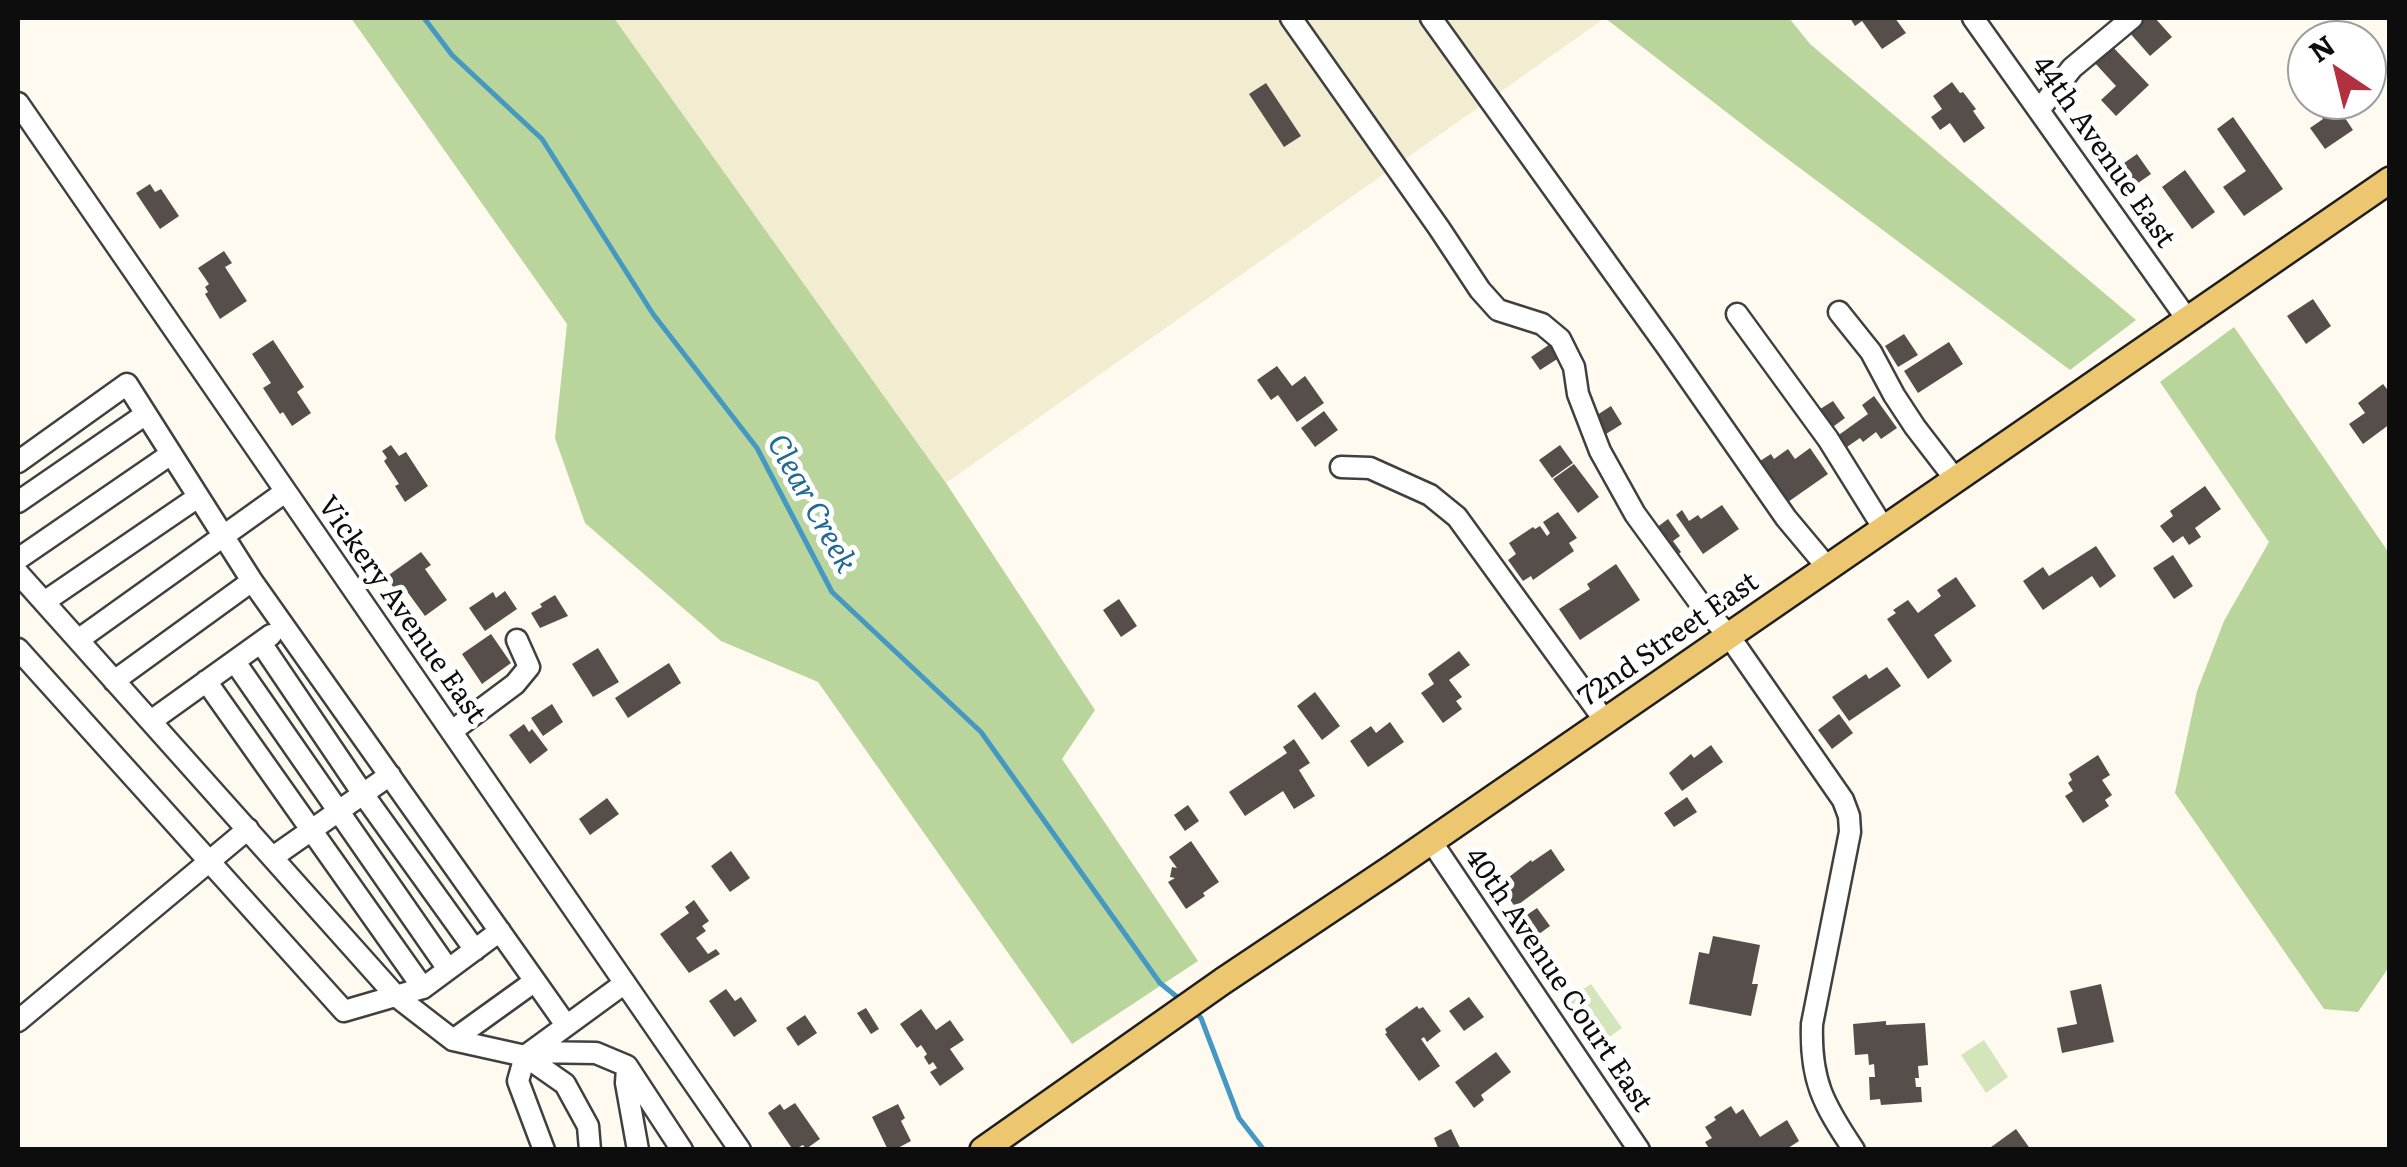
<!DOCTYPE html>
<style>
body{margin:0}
#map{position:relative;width:2407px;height:1167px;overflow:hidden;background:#fefaef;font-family:Literata,serif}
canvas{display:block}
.frame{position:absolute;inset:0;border:20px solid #0d0d0d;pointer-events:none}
.north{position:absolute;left:2287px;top:20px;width:100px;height:100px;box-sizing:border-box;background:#fff;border:2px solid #9e9e9e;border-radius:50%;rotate:325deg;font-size:28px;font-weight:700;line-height:40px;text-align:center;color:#0d0d0d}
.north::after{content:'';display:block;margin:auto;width:35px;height:45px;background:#b23140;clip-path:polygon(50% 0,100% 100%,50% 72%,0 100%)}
</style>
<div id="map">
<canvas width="2407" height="1167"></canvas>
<div class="frame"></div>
<div class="north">N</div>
</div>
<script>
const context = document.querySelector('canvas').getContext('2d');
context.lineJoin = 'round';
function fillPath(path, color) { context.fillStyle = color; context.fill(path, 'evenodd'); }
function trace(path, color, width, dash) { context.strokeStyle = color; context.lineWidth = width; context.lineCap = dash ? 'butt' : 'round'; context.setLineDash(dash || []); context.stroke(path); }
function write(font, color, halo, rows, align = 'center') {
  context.font = font + ' Literata,serif'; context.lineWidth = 10; context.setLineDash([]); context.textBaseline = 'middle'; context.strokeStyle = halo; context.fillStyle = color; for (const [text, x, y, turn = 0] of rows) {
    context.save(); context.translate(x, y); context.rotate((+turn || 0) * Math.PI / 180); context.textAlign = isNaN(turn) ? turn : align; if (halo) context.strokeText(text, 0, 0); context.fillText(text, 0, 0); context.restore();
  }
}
fillPath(new Path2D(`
 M614,18H1605L946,483Z`), '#f2edd1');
fillPath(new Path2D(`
 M1591,984L1622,1028L1598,1045L1567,1000Z
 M1984,1040L2008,1077L1986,1093L1961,1055Z`), '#d4e5bb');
fillPath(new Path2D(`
 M351,18H614L946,483L1095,710L1062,759L1198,961L1072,1044L818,682L721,641L585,523L555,438L567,324Z
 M1605,18H1789L1810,44L2136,320L2070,370L1765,142Z
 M2234,327L2389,553V967L2358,1012L2324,1009L2175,793L2197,691L2224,621L2269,542L2160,382Z`), '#b9d59c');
trace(new Path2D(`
 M424,18L452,55L542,139L653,314L757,448L832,592L981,732L1160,983L1182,1001
 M1194,1012L1201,1018L1239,1118L1264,1150`), '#4598c2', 5);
fillPath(new Path2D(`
 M1850,18H1895L1906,33L1882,49L1862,21L1855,26Z
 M2147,18H2155L2172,37L2150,56L2129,32Z
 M2110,44L2149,85L2116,116L2101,100L2116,86L2093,61Z
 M1952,82L1960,93L1963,92L1976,109L1973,111L1985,128L1964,143L1950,123L1940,130L1931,117L1942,109L1933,96Z
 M2307,82V100H2332L2334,102L2326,108L2331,115L2339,109L2353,130L2325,149L2310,128L2323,119L2318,113L2316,114L2298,88Z
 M1266,83L1301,136L1284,147L1249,94Z
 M2233,117L2283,189L2244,216L2223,187L2246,171L2217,129Z
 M2137,154L2151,174L2128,190L2114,170Z
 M2185,170L2215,212L2192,229L2162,187Z
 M150,184L155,192L161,189L179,216L160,229L136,193Z
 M224,251L232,263L225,267L247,301L220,319L205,294L208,292L205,287L209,284L198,268Z
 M2313,299L2331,326L2306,344L2287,316Z
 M1904,334L1918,355L1898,367L1885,346Z
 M273,340L304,387L297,392L311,413L292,426L283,412L280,414L263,388L271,383L252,354Z
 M1553,342L1562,356L1540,370L1531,357Z
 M1949,342L1963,364L1918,393L1904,371Z
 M1277,366L1292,386L1305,376L1324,403L1297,422L1278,395L1271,400L1257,380Z
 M2383,384L2390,393V424L2363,444L2349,424L2365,413L2358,403Z
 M1874,396L1897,428L1881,439L1876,432L1863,442L1860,438L1844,449L1836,437L1868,414L1862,405Z
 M1833,401L1845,418L1830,429L1817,411Z
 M1611,406L1622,424L1606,434L1594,417Z
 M1324,411L1338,430L1315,447L1301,428Z
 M391,445L399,456L406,452L428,486L405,502L395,486L399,484L384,461L387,458L382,451Z
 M1560,445L1573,463L1552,478L1539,460Z
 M1810,448L1828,474L1788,502L1760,461L1771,454L1774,459L1788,449L1795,459Z
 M1574,464L1599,497L1578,513L1553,479Z
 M2205,486L2221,509L2195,528L2201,537L2189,545L2183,536L2173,543L2160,526L2173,516L2170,511Z
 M1722,505L1739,529L1703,554L1676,515L1682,510L1689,521L1698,515L1701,519Z
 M1558,512L1577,538L1569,543L1574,551L1533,580L1531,576L1523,581L1508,560L1516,554L1509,543L1533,527L1535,529L1540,526L1547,536L1550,533L1543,522Z
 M1668,519L1680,536L1673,541L1681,552L1673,559L1652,531Z
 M2096,546L2116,576L2100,588L2092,576L2043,610L2023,581L2043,567L2049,576Z
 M421,552L431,565L425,569L447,600L425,616L406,590L399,595L386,577Z
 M2173,555L2193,586L2174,599L2153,568Z
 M1616,564L1640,600L1580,640L1559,609L1590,589L1587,584Z
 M1956,577L1976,606L1934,635L1952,661L1928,679L1887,619L1896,613L1893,610L1908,600L1918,613L1941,596L1937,590Z
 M505,591L517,609L485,631L469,608L493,592L496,598Z
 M555,595L568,616L540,628L531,613L542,607L540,604Z
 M1119,599L1137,626L1121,637L1103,610Z
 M491,634L511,663L482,684L462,654Z
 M598,648L619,682L593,697L572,664Z
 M1459,651L1470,665L1449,680L1462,697L1456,701L1462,709L1443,723L1421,693L1434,684L1428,674Z
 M669,663L681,683L628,718L615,698Z
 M1887,667L1901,686L1849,721L1832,697L1866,674L1869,679Z
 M1315,692L1340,726L1322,740L1297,706Z
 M552,704L563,722L543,736L531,718Z
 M1839,714L1853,733L1832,749L1818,730Z
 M1390,722L1404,742L1368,767L1350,741L1371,726L1376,733Z
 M524,724L529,732L532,729L548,750L530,764L509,735Z
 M1294,739L1310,763L1299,770L1315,796L1294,809L1283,791L1245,816L1229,792L1287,753L1283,747Z
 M1711,745L1723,762L1682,791L1669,773L1691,754L1694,758Z
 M2098,755L2110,775L2102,780L2112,795L2105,800L2109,806L2083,823L2065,796L2073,791L2068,783L2072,780L2069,774Z
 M1687,797L1697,812L1674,827L1664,813Z
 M607,798L619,814L590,835L579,819Z
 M1188,805L1199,821L1185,831L1174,815Z
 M1191,841L1219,882L1203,893L1205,896L1186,909L1168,882L1175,878L1170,877L1172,867L1177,868L1169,857Z
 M1551,849L1565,870L1515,907L1500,884L1531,860L1532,862Z
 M731,851L750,878L730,892L711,866Z
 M694,900L709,921L702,926L706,931L696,938L708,954L716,949L720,954L689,973L660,934L689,913L685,907Z
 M1537,908L1550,926L1528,942L1515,923Z
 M1713,936L1760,945L1752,984H1758L1751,1016L1689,1004L1699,952L1709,954Z
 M2101,984L2114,1042L2062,1053L2057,1028L2077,1024L2070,991Z
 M726,989L735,1001L741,997L757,1021L734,1037L709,1001Z
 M1469,997L1484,1017L1464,1031L1449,1011Z
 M1417,1006L1419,1009L1423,1007L1441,1031L1427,1042L1424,1037L1421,1039L1440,1066L1419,1081L1385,1034L1387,1033L1385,1029Z
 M866,1008L879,1029L871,1034L857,1013Z
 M921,1009L936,1030L950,1020L964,1040L950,1049L964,1069L940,1086L930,1072L937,1068L933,1062L929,1065L924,1057L927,1054L921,1045L917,1048L900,1024Z
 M805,1015L817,1033L798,1046L786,1028Z
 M1886,1021V1025L1925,1023L1928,1065L1918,1066L1919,1078H1915L1916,1087H1921L1922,1102L1881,1105L1880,1099L1870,1100L1869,1077H1875L1874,1064L1869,1065L1868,1054L1855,1055L1853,1024Z
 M1496,1052L1511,1072L1481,1095L1484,1100L1474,1108L1455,1082Z
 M795,1103L820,1139L806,1149L803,1145L793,1150L768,1113L780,1104L784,1110Z
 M898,1104L905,1118L901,1121L911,1141L894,1150H888L872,1117Z
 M1731,1106L1736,1114L1743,1109L1760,1137L1787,1120L1799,1141L1785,1150H1710L1705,1142L1712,1138L1705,1127L1716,1120L1714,1117Z
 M1451,1129L1461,1150H1439L1434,1138Z
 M2016,1129L2031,1150H1987Z`), '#554e4b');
const minor = new Path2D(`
 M1291,18L1439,228L1480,290L1498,310L1542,324L1560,339L1574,367L1578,394L1600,451L1635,514L1702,606L1729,636L1843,800L1849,816L1850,832L1812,1024C1810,1080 1823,1104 1854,1150
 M1431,18L1667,347L1786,518L1827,567
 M1973,18L2187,319
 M18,103L740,1150
 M2039,110L2072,68L2132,18
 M1839,312L1871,352L1894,395L1915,427L1955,479
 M1737,314L1828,439L1884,529
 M18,462L127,384L252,581L535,981L453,1040
 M1341,467L1370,468L1430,495L1457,517L1605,721
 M285,492L78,640L396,996L453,1040L525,1056L565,1084L588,1126L590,1150
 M18,502L146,414
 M18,559L171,454
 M18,573L78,640
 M44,602L198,497
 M261,643L363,794L475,950
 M18,649L344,1011L423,988L500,931
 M235,662L448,969
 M114,681L252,581
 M206,681L423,988
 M151,721L271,635
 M452,731L515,684L529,667L517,640
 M1431,841L1639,1150
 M273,857L390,775
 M535,981L566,1025
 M18,1021L248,829
 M531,1052L596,1053L627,1066L682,1150
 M627,1067L626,1083L638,1150
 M544,1150L518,1081L525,1056L625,983`);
const major = new Path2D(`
 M983,1150L1223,981L1392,868L2390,180`);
trace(minor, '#404040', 25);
trace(major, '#1e1e1e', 30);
trace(minor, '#fff', 20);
trace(major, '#edc670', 25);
write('28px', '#0d0d0d', '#fff', [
 ["44th Avenue East",2103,152,55],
 ["Vickery Avenue East",401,610,55],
 ["72nd Street East",1669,640,-35],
 ["40th Avenue Court East",1558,980,56]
]);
write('italic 30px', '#216a95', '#fff', [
 ["Clear Creek",811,504,61]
]);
</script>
